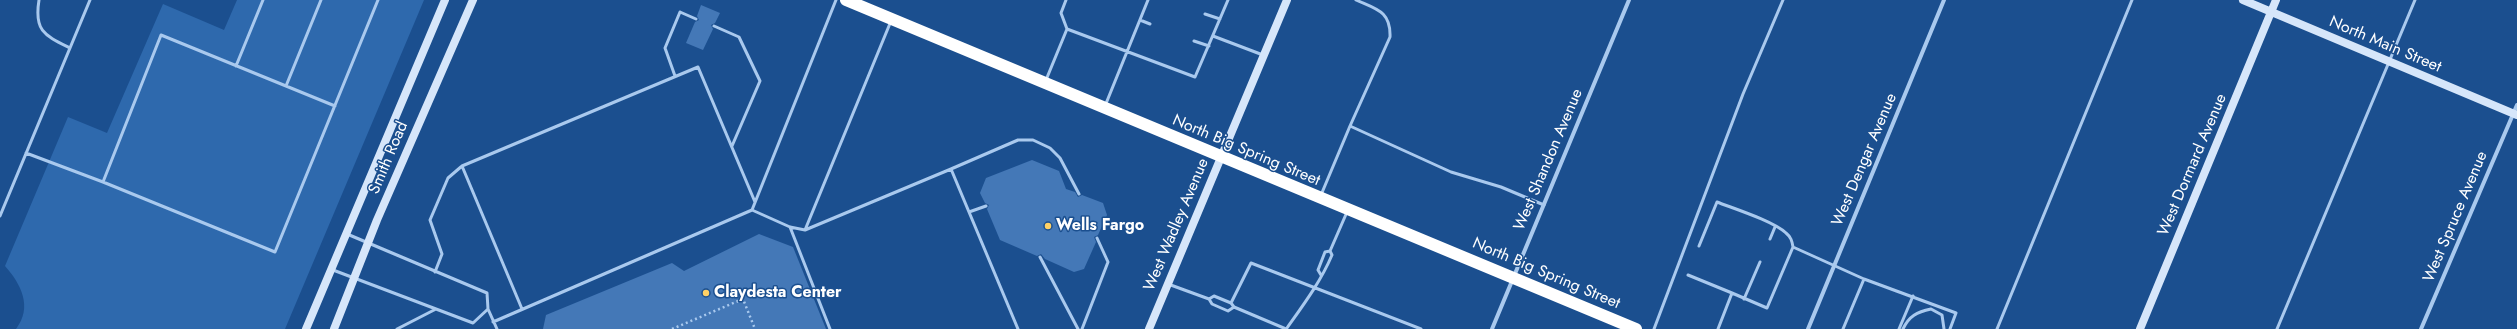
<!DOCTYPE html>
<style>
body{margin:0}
canvas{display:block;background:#1b4f8f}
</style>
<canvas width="2517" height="329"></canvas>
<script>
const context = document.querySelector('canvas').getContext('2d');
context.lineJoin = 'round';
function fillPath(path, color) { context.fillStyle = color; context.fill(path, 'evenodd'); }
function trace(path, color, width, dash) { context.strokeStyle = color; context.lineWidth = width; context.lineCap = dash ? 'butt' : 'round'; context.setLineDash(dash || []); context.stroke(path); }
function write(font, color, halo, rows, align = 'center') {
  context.font = font + ' Jost,sans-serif'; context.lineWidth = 3; context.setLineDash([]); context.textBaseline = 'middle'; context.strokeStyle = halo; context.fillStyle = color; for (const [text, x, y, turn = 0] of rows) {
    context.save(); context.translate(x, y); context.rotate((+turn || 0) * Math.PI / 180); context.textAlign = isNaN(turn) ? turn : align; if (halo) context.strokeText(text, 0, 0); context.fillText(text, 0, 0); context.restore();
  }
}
fillPath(new Path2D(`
 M237,0H424L285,329H16C33,307 21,284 5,266L68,117L107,133L163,4L224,30Z`), '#2e69ad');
fillPath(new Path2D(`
 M701,5L720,13L715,23L711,25L713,29L703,50L686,43L695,22L699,20L697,16Z
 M1032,160L1059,171L1066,189L1075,192L1078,197L1082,195L1103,203L1107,215L1098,235L1094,237L1096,242L1084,269L1074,272L1045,259L1041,254L1037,256L1000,240L987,209L989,205L985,203L980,193L986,178Z
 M759,234L793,247L826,329H543L546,315L672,263L684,271Z`), '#4478b7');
trace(new Path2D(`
 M672,329L743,299L755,329`), '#a9c9ee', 2.5, [2, 3]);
trace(new Path2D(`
 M39,0C34,31 44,35 70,48
 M321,0L286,86L161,35L103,182L275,252L378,0
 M1205,14L1220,19
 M1140,20L1150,24
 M714,26L739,37L760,81L732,146
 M1067,29L1195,77L1228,0
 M1213,36L1263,55
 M1194,41L1209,46
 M236,66L263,0
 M675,76L665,48L680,12L696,19
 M1046,80L1067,29L1061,13L1066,0
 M286,86L335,106
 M1105,106L1148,0
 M1350,126L1390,37C1391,11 1376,9 1356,0
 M26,153L103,182
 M951,169L1018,140H1033L1050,148L1060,158L1079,194
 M1321,195L1350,126L1451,172L1501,187L1544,205
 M752,210L790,227L805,230L951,169L1018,329
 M969,212L986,206
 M0,216L90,0
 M790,227L830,329
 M805,230L891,21
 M1770,239L1775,227
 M1699,246L1717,202C1735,209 1773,221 1786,233C1791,237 1792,241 1793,247L1767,308L1732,293
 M1793,247L1864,279L1956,313L1950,329
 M1040,257L1078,329
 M333,270L473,323L488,309L487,293L347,234
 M435,272L442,254L430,220L448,178L462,166
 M1321,275L1318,270L1325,252L1330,251L1347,212
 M1688,275L1732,293L1718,329
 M1168,284L1209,299L1212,304L1228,311L1234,307
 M1209,299L1214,296L1231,303L1234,307L1286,329
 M1744,299L1760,262
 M1231,303L1251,263L1421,329
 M488,309L497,329
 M522,309L462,166L698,67L755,202
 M493,322L752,210L836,0
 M1287,328C1304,304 1321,281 1332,255L1330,251
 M397,329L436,309
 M1082,329L1108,262L1097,238
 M1654,329L1743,94L1783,0
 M1843,329L1864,279
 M1899,329L1913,296
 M1903,329C1909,316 1917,312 1931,309L1942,315L1944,329
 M1997,329L2132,0
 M2277,329L2415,0`), '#a9c9ee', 3);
trace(new Path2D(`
 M1492,329L1629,0
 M1808,329L1944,0
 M2421,329L2517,105`), '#a9c9ee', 4);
trace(new Path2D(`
 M2243,0L2517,115
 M306,329L445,0
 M334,329L377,220L473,0
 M1149,329L1287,0
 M2140,329L2276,0`), '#d6e6fa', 8);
trace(new Path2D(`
 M846,0L1636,329`), '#fff', 12);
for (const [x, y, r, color] of [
 [1048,226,4,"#ffd166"],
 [706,293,4,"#ffd166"]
]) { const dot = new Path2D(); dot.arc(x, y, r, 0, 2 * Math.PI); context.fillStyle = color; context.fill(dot); trace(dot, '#1b4f8f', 1.5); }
write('16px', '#fff', '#1b4f8f', [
 ["North Main Street",2385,45,23],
 ["North Big Spring Street",1246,151,23],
 ["Smith Road",389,158,-67],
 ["West Shandon Avenue",1549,160,-67],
 ["West Dengar Avenue",1865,160,-67],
 ["West Dormard Avenue",2193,165,-67],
 ["West Spruce Avenue",2456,217,-67],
 ["West Wadley Avenue",1177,225,-67],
 ["North Big Spring Street",1546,274,23]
]);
write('bold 16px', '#fff', '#1b4f8f', [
 ["Wells Fargo",1056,226],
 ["Claydesta Center",714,293]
], 'left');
</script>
